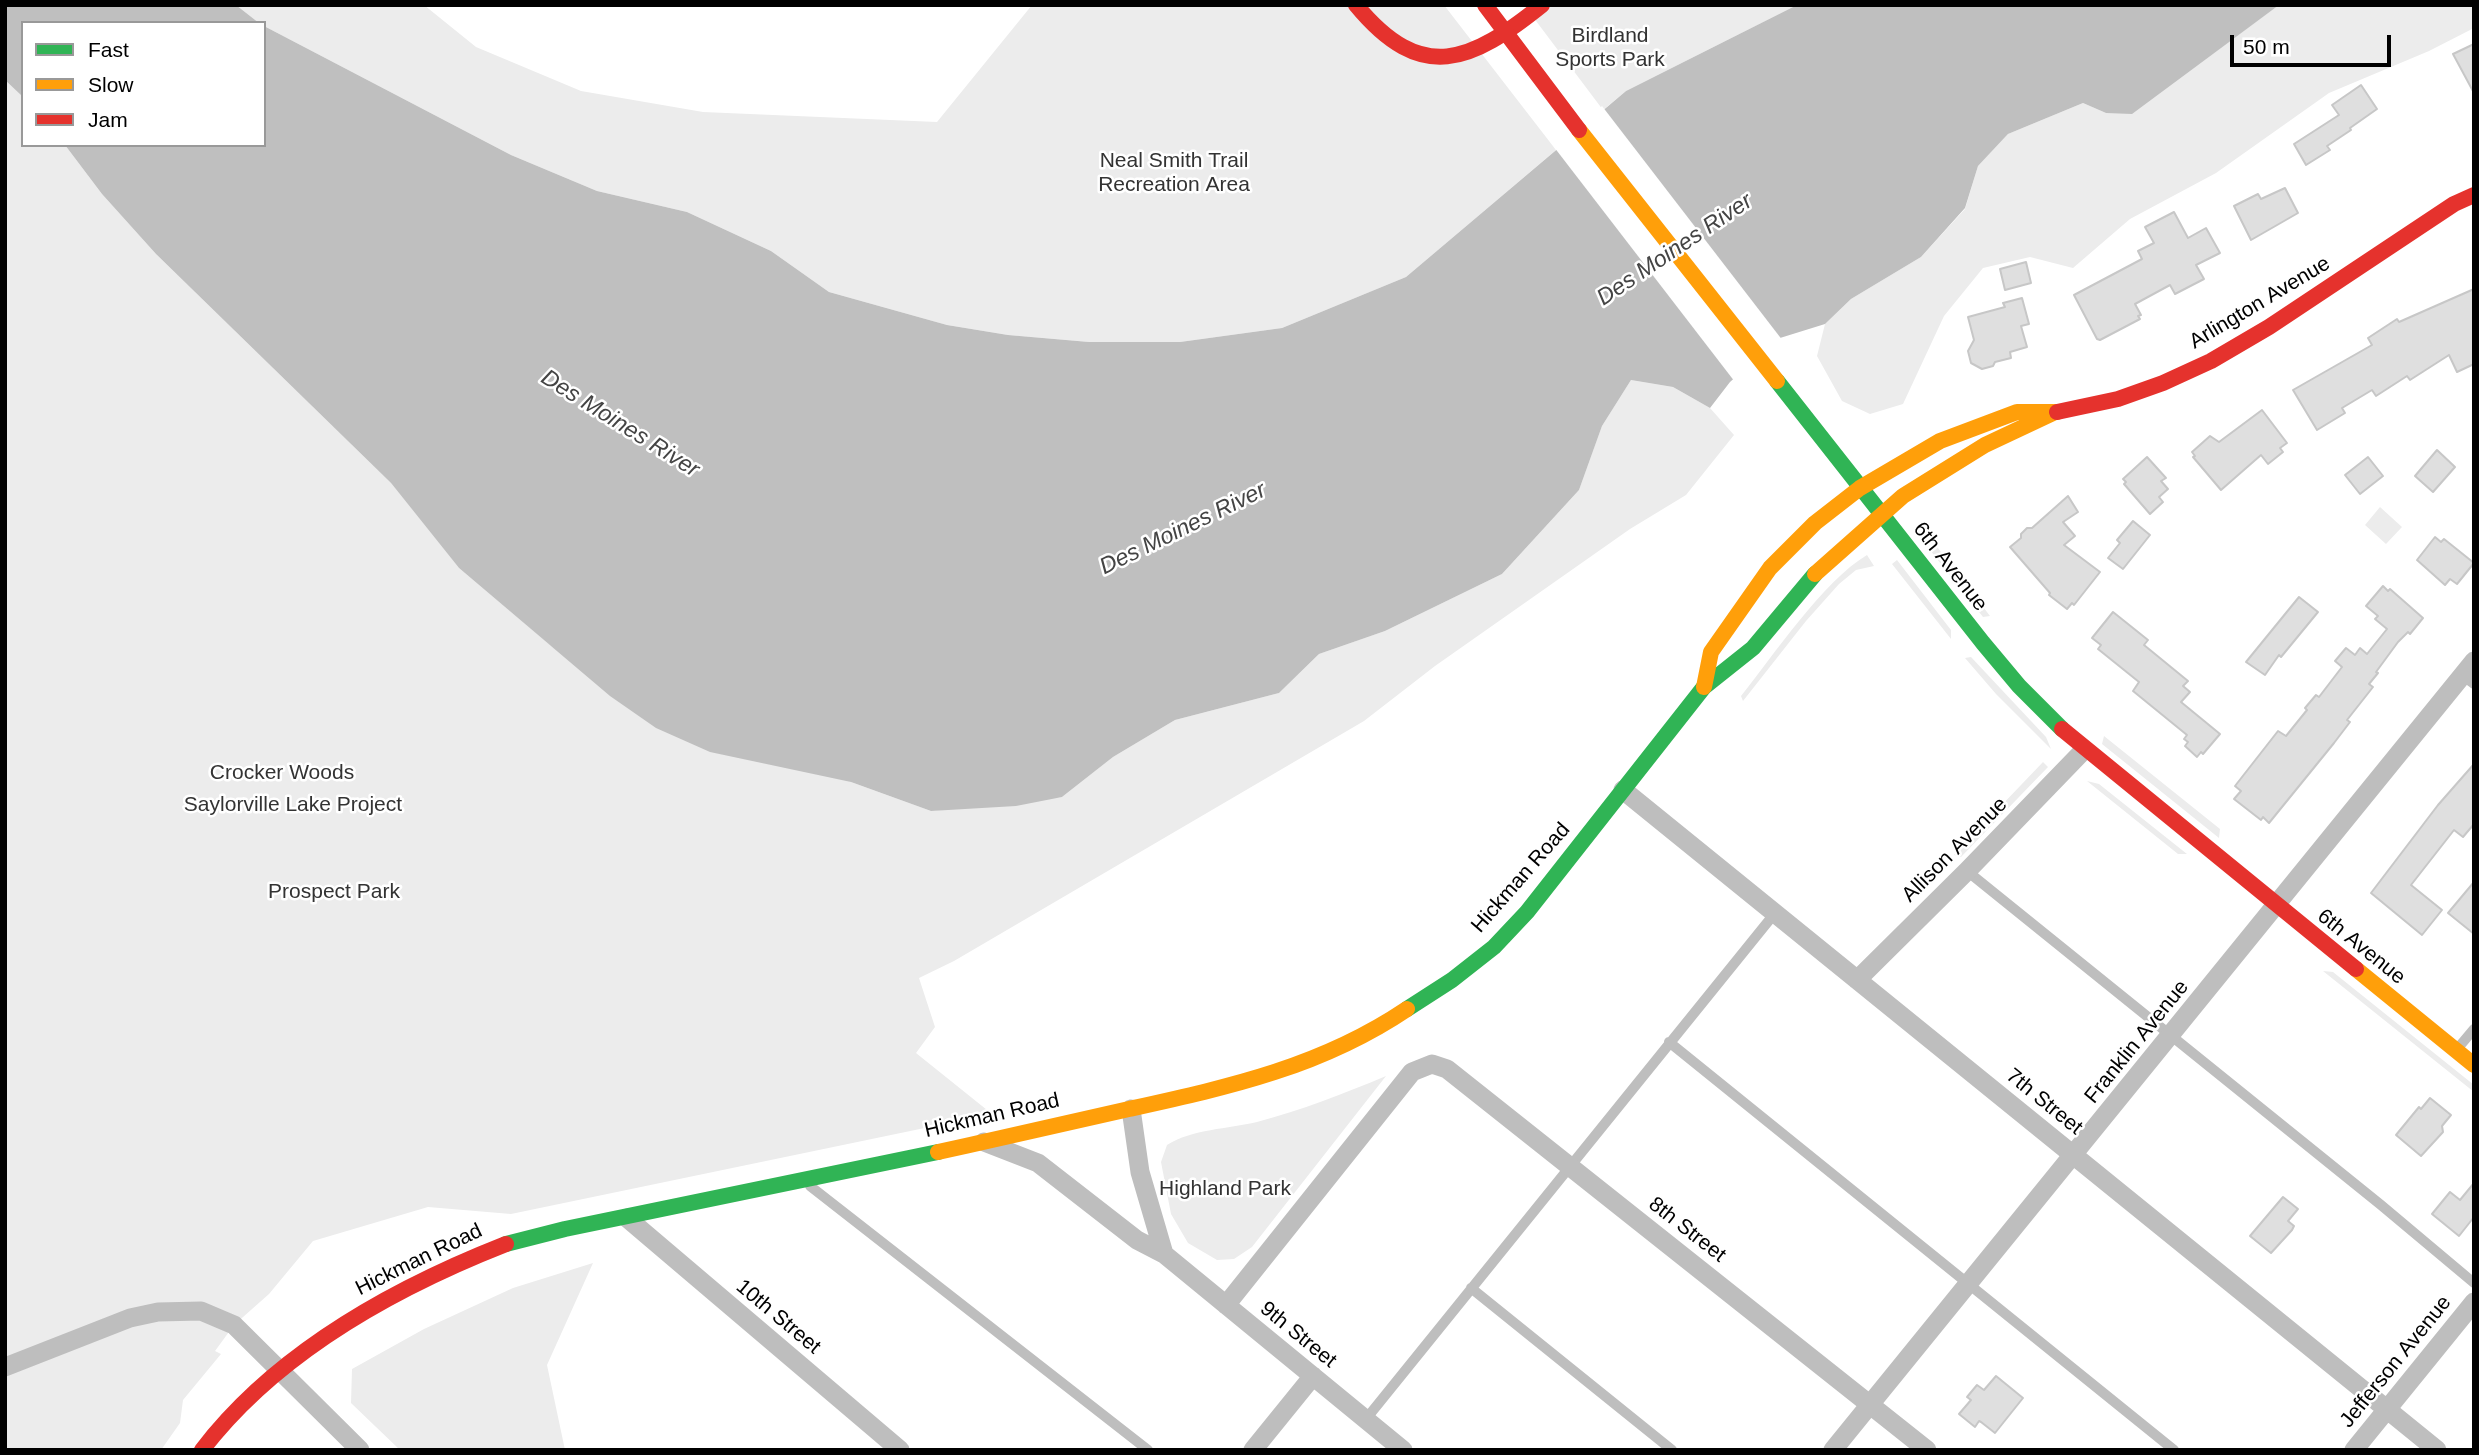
<!DOCTYPE html>
<style>
body{margin:0}
#map{position:relative;width:2479px;height:1455px;overflow:hidden;background:#fff;font-family:Helvetica,sans-serif}
canvas{display:block}
.frame{position:absolute;inset:0;border:7px solid #000;pointer-events:none}
.legend{position:absolute;left:21px;top:21px;width:245px;height:126px;box-sizing:border-box;background:#fff;border:2px solid #999;margin:0;padding:9px 12px;list-style:none;font-size:21px;color:#000}
.legend li{display:flex;align-items:center;gap:14px;height:35px}
.legend b{width:35px;border:2px solid #999}
.scale{position:absolute;left:2230px;top:35px;width:161px;height:32px;box-sizing:border-box;border:4px solid #000;border-top:0;padding-left:9px;font-size:21px;line-height:24px;white-space:nowrap;color:#000;-webkit-text-stroke:5px #fff;paint-order:stroke}
</style>
<div id="map">
<canvas width="2479" height="1455"></canvas>
<div class="frame"></div>
<ul class="legend">
<li><b style="height:9px;background:#30b455"></b>Fast</li>
<li><b style="height:9px;background:#ff9f0a"></b>Slow</li>
<li><b style="height:9px;background:#e5322d"></b>Jam</li>
</ul>
<div class="scale">50 m</div>
</div>
<script>
const context = document.querySelector('canvas').getContext('2d');
context.lineJoin = 'round';
function fillPath(path, color) { context.fillStyle = color; context.fill(path, 'evenodd'); }
function trace(path, color, width, dash) { context.strokeStyle = color; context.lineWidth = width; context.lineCap = dash ? 'butt' : 'round'; context.setLineDash(dash || []); context.stroke(path); }
function write(font, color, halo, rows, align = 'center') {
  context.font = font + ' Helvetica,sans-serif'; context.lineWidth = 5; context.setLineDash([]); context.textBaseline = 'middle'; context.strokeStyle = halo; context.fillStyle = color; for (const [text, x, y, turn = 0] of rows) {
    context.save(); context.translate(x, y); context.rotate((+turn || 0) * Math.PI / 180); context.textAlign = isNaN(turn) ? turn : align; if (halo) context.strokeText(text, 0, 0); context.fillText(text, 0, 0); context.restore();
  }
}
fillPath(new Path2D(`
 M236,5H424L476,47L581,91L703,112L937,122L1032,5H1444L1556,150L1406,277L1282,328L1180,342H1089L1008,335L947,325L829,292L771,251L687,212L597,191L511,155L264,26V23H259Z
 M1524,5H1797L1626,91L1603,110Z
 M2279,5H2474V28L2429,51L2329,93L2216,173L2130,219L2073,268L2030,257L1983,268L1944,316L1903,404L1870,414L1842,401L1817,356L1825,324L1851,299L1921,257L1965,209L1978,166L2008,134L2083,103L2106,113L2206,58Z
 M5,80L23,97V145H65L102,194L156,254L391,483L459,568L550,645L851,782L931,811L1062,797L1113,757L1175,720L1279,693L1319,654L1385,631L1502,574L1579,490L1602,426L1631,380L1673,387L1710,408L1734,435L1686,495L1630,529L1435,666L1364,721L954,961L919,978L935,1027L916,1053L992,1114L511,1214L428,1207L313,1241L269,1294L234,1325L215,1351L221,1354L183,1400L180,1423L161,1450H5Z
 M2380,507L2402,527L2386,544L2365,525Z
 M1928,535L1990,616L1983,617L1922,540Z
 M1867,555L1874,566L1856,570L1839,584L1806,621L1743,701L1741,696C1774,655 1823,581 1867,555Z
 M1897,560L1951,630V639L1892,564Z
 M1971,657L2046,737L2051,749L1996,694L1965,658Z
 M2104,736L2220,829L2219,838L2102,744Z
 M2043,762L2048,767L1961,857L1954,855Z
 M2087,781L2099,784L2187,854H2178Z
 M2323,971L2333,972L2474,1085V1092Z
 M1386,1076L1252,1247L1234,1259L1217,1260L1188,1243L1171,1214L1161,1162L1167,1145C1192,1129 1228,1129 1257,1122C1302,1110 1343,1094 1386,1076Z
 M593,1263L547,1365L565,1450H400L351,1403L352,1369L424,1329L513,1288Z`), '#ececec');
fillPath(new Path2D(`
 M5,5H236L259,23H23V97L5,80Z
 M1797,5H2279L2132,114L2106,113L2083,103L2008,134L1978,166L1965,208L1921,257L1851,299L1825,324L1780,338L1730,382L1710,408L1673,387L1631,380L1602,426L1579,490L1502,574L1385,631L1319,654L1279,693L1175,720L1113,757L1062,797L1016,806L931,811L851,782L710,752L656,728L610,696L459,568L391,483L156,254L102,194L65,145H264V26L511,155L597,191L687,212L771,251L829,292L947,325L1008,335L1089,342H1180L1282,328L1406,277L1626,91Z`), '#bfbfbf');
fillPath(new Path2D(`
 M1602,106L1783,341L1735,382L1554,147Z`), '#fff');
const building = new Path2D(`
 M2474,44V93L2453,54Z
 M2361,85L2377,109L2350,128L2351,130L2327,146L2330,150L2306,165L2294,144L2339,115L2332,105Z
 M2285,188L2298,213L2251,240L2234,206L2258,194L2261,199Z
 M2174,212L2188,238L2206,228L2220,253L2196,265L2204,279L2175,294L2170,285L2135,304L2141,315L2138,316L2140,319L2100,340L2097,339L2074,295L2142,259L2138,251L2154,243L2145,227Z
 M2026,262L2031,283L2005,290L2000,269Z
 M2474,289V364L2457,372L2449,355L2410,380L2407,376L2376,396L2372,390L2342,408L2345,413L2317,430L2293,390L2372,345L2368,338L2397,319L2399,322Z
 M2022,298L2029,324L2021,326L2027,347L2010,352L2011,358L1995,362L1993,366L1982,369L1971,363L1968,351L1974,340L1968,317L2005,307L2003,303Z
 M2262,410L2287,443L2280,448L2283,452L2268,464L2261,455L2221,490L2193,457L2195,456L2192,452L2210,436L2219,442Z
 M2437,450L2455,467L2433,492L2415,476Z
 M2147,457L2166,478L2161,481L2168,489L2159,497L2163,502L2150,514L2124,484L2126,482L2123,479Z
 M2368,457L2383,476L2360,494L2345,475Z
 M2068,496L2078,512L2063,522L2075,536L2064,545L2100,572L2074,605L2072,603L2067,609L2049,595L2050,593L2010,547L2021,538V534L2027,528H2032Z
 M2133,521L2150,535L2123,569L2108,558L2120,543L2117,540Z
 M2435,537L2441,542L2444,539L2474,563L2457,584L2450,579L2445,585L2417,560Z
 M2383,586L2388,591L2390,589L2423,618L2410,634L2408,632L2398,642L2376,672L2378,673L2369,684L2373,687L2347,720L2350,722L2334,743L2269,823L2263,817L2261,820L2234,799L2241,791L2235,786L2278,731L2286,736L2307,710L2305,708L2316,695L2319,697L2342,667L2335,661L2346,648L2355,655L2360,648L2367,654L2387,629L2375,619L2378,616L2366,606Z
 M2299,597L2318,612L2281,657L2279,655L2265,675L2246,662Z
 M2113,612L2148,640L2144,645L2188,681L2183,686L2190,692L2181,702L2220,734L2203,754L2201,752L2197,757L2185,746L2188,742L2184,739L2187,735L2133,691L2139,682L2098,649L2101,645L2092,638Z
 M2474,764V824L2463,837L2454,830L2411,885L2442,910L2422,935L2371,893L2438,805Z
 M2474,882V934L2448,913Z
 M2430,1098L2451,1115L2442,1126L2443,1132L2421,1156L2396,1135L2419,1107L2421,1109Z
 M2474,1183V1217L2459,1236L2432,1214L2450,1192L2460,1200Z
 M2283,1197L2298,1209L2288,1221L2294,1226L2292,1230L2271,1253L2250,1236Z
 M1996,1376L2023,1398L1995,1433L1981,1422L1979,1421L1975,1427L1959,1414L1971,1400L1967,1397L1977,1385L1984,1390Z`);
fillPath(building, '#dfdfdf');
trace(building, '#c7c7c7', 2);
trace(new Path2D(`
 M2462,675L2474,684
 M1967,871L2381,1205L2474,1283
 M1669,1042L2174,1450
 M2458,1048L2474,1029
 M810,1186L1148,1450
 M1471,1288L1672,1450
 M1366,1419L1775,913`), '#bebebe', 10);
trace(new Path2D(`
 M1623,790L2437,1450
 M1857,980L1967,871L2084,750
 M1131,1109L1140,1172L1164,1254
 M984,1142L1038,1163L1137,1240L1164,1254L1403,1450
 M627,1218L900,1450
 M1226,1305L1412,1072L1432,1064L1447,1069L1927,1450
 M5,1367L130,1318L158,1312L201,1311L234,1325L360,1450
 M1253,1450L1313,1376
 M1833,1450L2474,661
 M2354,1450L2474,1302`), '#bebebe', 19);
trace(new Path2D(`
 M1777,381L1983,643L2019,686L2062,729
 M1407,1009L1452,980L1494,947L1527,912L1704,687L1753,648L1815,574
 M506,1244L565,1229L938,1152`), '#30b455', 16);
trace(new Path2D(`
 M1579,130L1777,381
 M1815,574L1903,496L1985,445L2053,413
 M1704,687L1711,652L1770,568L1815,523L1860,488L1940,441L2017,412H2057
 M2356,969L2474,1065
 M938,1152C1002,1138 1066,1123 1129,1109C1229,1087 1321,1067 1407,1009`), '#ff9f0a', 16);
trace(new Path2D(`
 M1356,5C1422,85 1471,62 1542,5
 M2057,412L2118,399L2163,383L2211,361L2269,327L2454,204L2474,195
 M2062,729L2356,969
 M202,1450C277,1352 394,1288 506,1244`), '#e5322d', 16);
trace(new Path2D(`
 M1485,5L1579,130`), '#e5322d', 16);
write('21px', '#333', '#fff', [
 ["Birdland",1610,36],
 ["Sports Park",1610,60],
 ["Neal Smith Trail",1174,161],
 ["Recreation Area",1174,185],
 ["Crocker Woods",282,773],
 ["Saylorville Lake Project",293,805],
 ["Prospect Park",334,892],
 ["Highland Park",1225,1189]
]);
write('21px', '#000', '#fff', [
 ["Arlington Avenue",2260,303,-31],
 ["6th Avenue",1950,567,52],
 ["Allison Avenue",1955,850,-45],
 ["Hickman Road",1521,878,-49],
 ["6th Avenue",2361,947,39],
 ["Franklin Avenue",2137,1042,-51],
 ["7th Street",2044,1102,39],
 ["Hickman Road",992,1116,-13],
 ["8th Street",1687,1230,38],
 ["Hickman Road",419,1260,-26],
 ["10th Street",778,1317,40],
 ["9th Street",1298,1335,39],
 ["Jefferson Avenue",2396,1362,-51]
]);
write('italic 23px', '#444', '#fff', [
 ["Des Moines River",1675,250,-34],
 ["Des Moines River",620,424,32],
 ["Des Moines River",1183,529,-26]
]);
</script>
